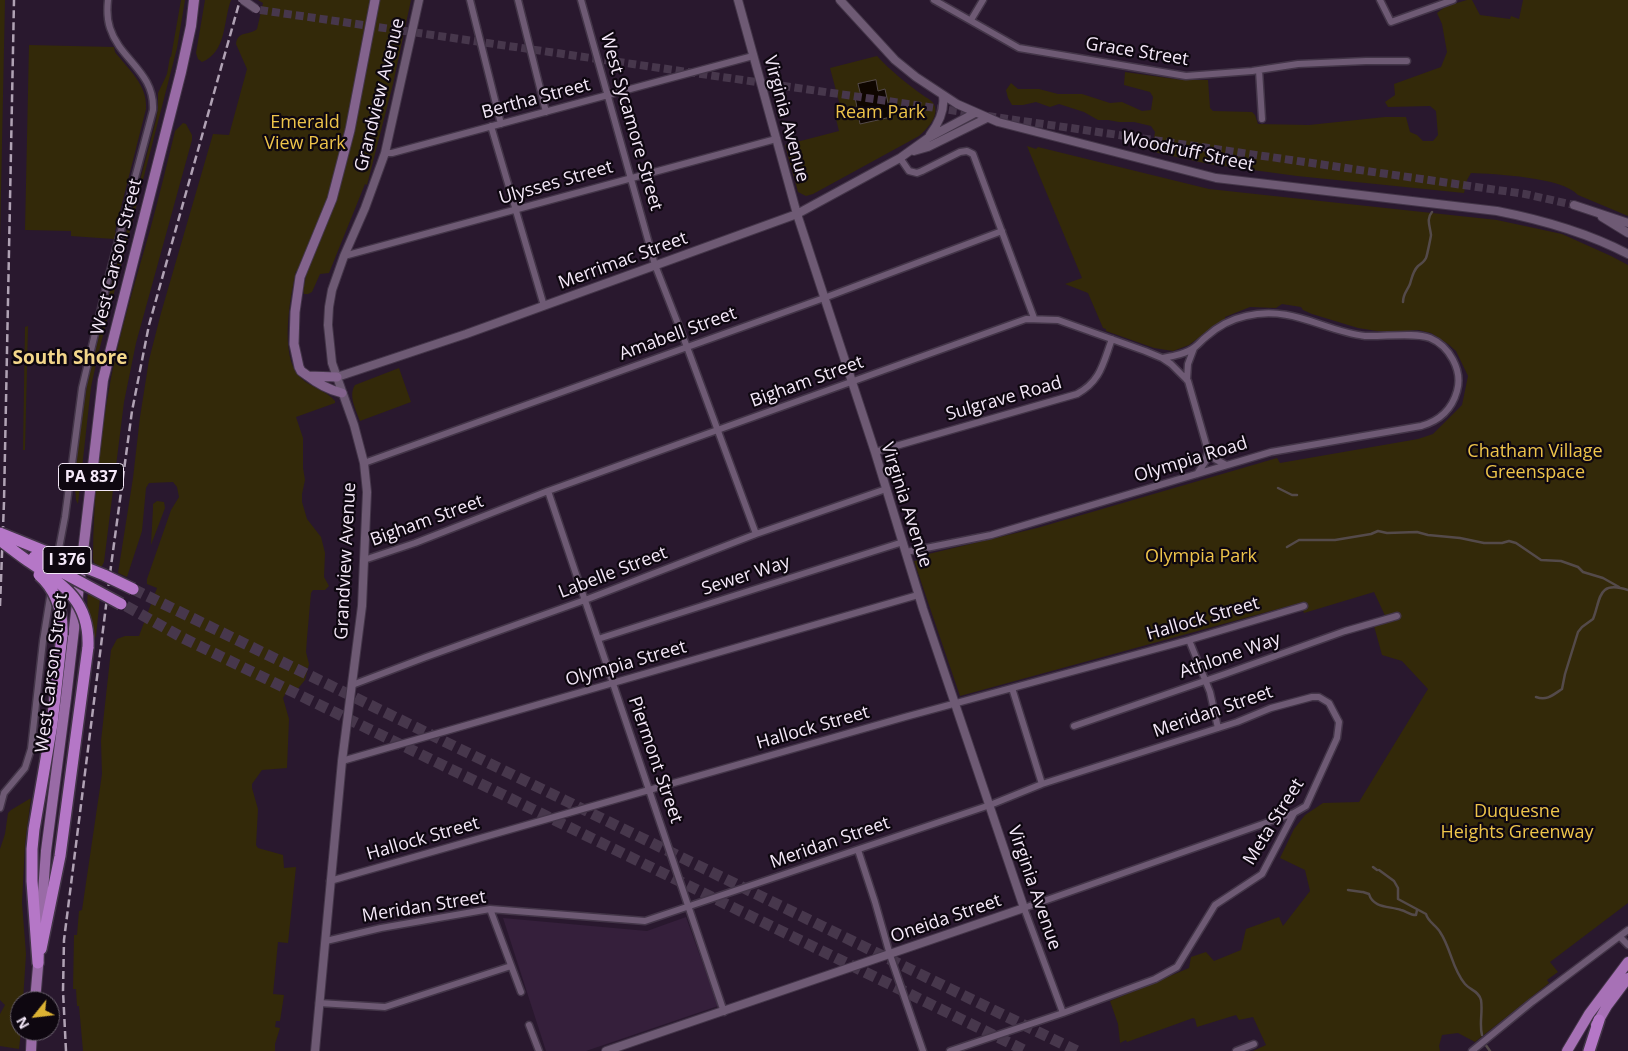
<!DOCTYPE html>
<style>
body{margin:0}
#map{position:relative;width:1628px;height:1051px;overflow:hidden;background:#29182e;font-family:"Open Sans",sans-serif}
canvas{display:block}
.north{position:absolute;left:10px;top:991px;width:50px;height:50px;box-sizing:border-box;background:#0e0710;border:1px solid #6a616d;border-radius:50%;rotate:241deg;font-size:14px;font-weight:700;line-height:20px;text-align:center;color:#f4e8f8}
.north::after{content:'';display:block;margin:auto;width:18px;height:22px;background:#dcb233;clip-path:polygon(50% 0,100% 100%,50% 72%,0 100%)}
</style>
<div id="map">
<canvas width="1628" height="1051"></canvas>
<div class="north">N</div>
</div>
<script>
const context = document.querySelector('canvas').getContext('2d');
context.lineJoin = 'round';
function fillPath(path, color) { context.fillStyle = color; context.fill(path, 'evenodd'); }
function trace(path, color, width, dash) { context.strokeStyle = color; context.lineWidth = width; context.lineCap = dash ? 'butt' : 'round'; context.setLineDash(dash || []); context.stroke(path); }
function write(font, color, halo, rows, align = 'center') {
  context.font = font + ' "Open Sans",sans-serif'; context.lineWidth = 4.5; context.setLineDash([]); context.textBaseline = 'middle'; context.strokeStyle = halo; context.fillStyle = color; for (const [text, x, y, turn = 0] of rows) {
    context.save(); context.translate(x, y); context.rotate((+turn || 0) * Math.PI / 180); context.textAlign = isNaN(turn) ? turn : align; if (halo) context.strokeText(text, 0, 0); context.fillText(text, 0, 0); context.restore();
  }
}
fillPath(new Path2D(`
 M686,917L718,1006L586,1051H546L503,918L647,931Z`), '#351f3b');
fillPath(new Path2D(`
 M0,0H5L0,240Z
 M181,0H185L177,48L98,355L91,387L78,504L76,500L74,474L87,385L114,274L125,237L156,120L158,108V93L167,74L170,57H171Z
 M205,0H231C223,21 227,52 202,62L198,59L196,53Z
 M258,0H411L393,84L367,185L365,184L329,273L320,274L312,292L308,294H304L303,290L307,272L296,271C290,298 279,356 300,377C309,387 326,390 335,401V403L296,417L303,438V468L305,480L302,494V502L307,519L321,537L325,553L324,577L329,586L325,590H313L311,593L307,638L306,652L309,664L305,680L296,691L292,693H286L283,698L289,719L287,768L262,770L252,784V788L258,809L256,845L258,848L283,855L284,868L296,867L288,943L278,942L273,994L284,995L280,1021H276L275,1027L280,1028L275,1044V1051H83L79,1006H77L76,989H73L74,935H77L79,911L82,910L102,774L101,741L111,650L117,639L125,636H139L157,588L147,584V579L171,510L179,497L177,487L173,482L149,483L146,488L142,531L127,577L118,573L133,478L140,417L149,360L161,313L213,134L229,135L247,69L236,44C238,30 249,36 257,29L263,3Z
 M1467,0H1472L1480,15L1510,19L1511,16L1519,19L1523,0H1628V216L1578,195C1562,177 1495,174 1471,173L1467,180L1464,193L1297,176L1209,164L1158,153L1152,150L1155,132L1151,126L1134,122H1119L1108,120H1098L1084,112L1059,104L1050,107L1036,102L1023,105H1012L1008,98L1006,90L1011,83L1018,89H1039L1058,94H1082L1110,103L1122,102L1142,111L1151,110L1153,97L1150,92L1124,85L1125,72L1182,80H1208L1210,108L1213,111L1252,112L1255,115L1258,124L1309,125L1385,117H1406L1410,132L1417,135L1423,141H1433L1438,135L1436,111L1430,106L1388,107L1385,102L1395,95L1394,84L1441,67L1447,52L1442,24L1437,13L1446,6Z
 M29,45L114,47L115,52C128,69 148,85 146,109L115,231L116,232L114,239L71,236V231L25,230Z
 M877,56C891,71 907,84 924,96C929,99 934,102 935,107C938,118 926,130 919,136L813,194L806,196L798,192L785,145L839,131L835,115L842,113L830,68Z
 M183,123L186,124L192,135V140L136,343L124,402L104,562L102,566H99L94,563L93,559C93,499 100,437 111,378C121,328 136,279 150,230C159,197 167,164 175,131Z
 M1027,146L1036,149L1038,147L1209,189L1497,220L1562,234L1611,256L1628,265V903L1550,962L1558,972L1547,980L1549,983L1475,1042L1458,1033L1442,1035L1439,1046L1440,1051H1253L1266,1045L1253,1017L1239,1020L1236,1015L1197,1027L1195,1019L1193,1018L1127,1042L1126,1040L1120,1043L1118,1024L1110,1001L1189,968L1191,957L1206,952L1214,961L1241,950L1246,929L1279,917L1283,926L1310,891L1305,870L1280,858L1294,829L1305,815L1323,803L1359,802L1428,689L1402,661L1382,655L1374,626L1388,622L1374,592L1304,613L1300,603L960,696L914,561L920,560V556L1037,528L1277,458L1280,463L1418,439L1433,434L1462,405L1468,376L1456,351L1448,344L1431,333L1418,330L1394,332L1377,331L1358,328L1312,314L1303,310L1301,307L1282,304L1276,308L1250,307L1225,317V320L1206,332L1189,345L1173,351L1154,348L1106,331V329L1103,328L1088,293L1065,284L1082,278Z
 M28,326L25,450H23L25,327Z
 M399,368L411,402L360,421C356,410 348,396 355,385Z
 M157,501L164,502L165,508L151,545L153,508V504Z
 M88,592L100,598L96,636L94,640C92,624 85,609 88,592Z
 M31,798L25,844L22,903L26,954L23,1001H20L21,1031L19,1049L0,1046V1014L5,1005L0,1000V849L5,834L8,813L11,810Z`), '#332909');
const water = new Path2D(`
 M876,80L878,91L885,89L891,117L860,124L855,97L861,96L858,84Z`);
fillPath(water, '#0f0600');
trace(water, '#544a4a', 1);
trace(new Path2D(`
 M1403,302C1403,294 1407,291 1410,284C1412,277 1413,271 1418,266C1421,264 1424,262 1426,258C1427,256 1431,236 1431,235C1430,226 1426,219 1432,212
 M1278,488L1292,495H1297
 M1287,547L1299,540H1335L1371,534L1378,531L1387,533L1417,532L1428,535L1460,538L1484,543H1502L1509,541L1516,543L1541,560L1561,561L1578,567L1583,572L1603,578L1619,587
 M1536,697C1547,701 1553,695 1562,689L1565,674L1578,632L1582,627L1593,619C1601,599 1597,580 1628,590
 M1373,867L1377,870
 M1379,870L1394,881L1398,888V899L1426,914C1428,922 1436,925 1440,932C1451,948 1452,969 1465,984C1470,990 1479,991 1481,1000C1483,1012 1479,1024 1482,1035
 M1348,890L1362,892
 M1363,892L1369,894C1373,908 1389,906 1401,910C1406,911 1410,915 1416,915L1417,910
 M1485,1044L1490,1051`), '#544a4a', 2.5);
trace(new Path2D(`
 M260,10L977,114
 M988,116L1525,194L1574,205`), '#47374c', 8, [8, 4]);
trace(new Path2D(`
 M133,589L1077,1051
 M126,606L183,638L1026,1051`), '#47374c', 11, [11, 5.5]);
const minor = new Path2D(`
 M470,0L501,124
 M518,0L546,112
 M581,0L655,265L687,347L756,534
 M934,0L1019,48L1186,76L1252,71L1298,64L1366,61H1407
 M1380,0L1391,22L1453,0
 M971,20L983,0
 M1259,70L1262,119
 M491,126L544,306
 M385,153H392L753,56
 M900,158L909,171L917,173L922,171L960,152L967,151L973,154L1034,318
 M344,256L776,139
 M1187,380L1188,364L1194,348
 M875,452L1077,394C1101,381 1103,363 1112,339
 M364,463L824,298L1002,231
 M1197,474L1205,462L1208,451
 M548,491L724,1012
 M906,552L991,535L1271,452L1421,426C1439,421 1452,409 1457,391C1463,370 1449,346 1430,338C1415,332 1383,337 1365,336C1323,331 1292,305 1246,316C1232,319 1217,327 1206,337C1202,340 1199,344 1195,347C1186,354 1173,356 1162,358
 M57,559L65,517L82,388L108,279L153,110C155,72 120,60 110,28C107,19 107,9 108,0
 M364,560L415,543L548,491L1026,319L1058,320L1145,351L1162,358L1171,364L1188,381L1208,451L1215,459L1226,465
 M598,639L903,542
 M1189,640L1210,692L1218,728
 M352,685L426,657L585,600L756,534L886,489
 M1012,688L1042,784
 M1074,726L1225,674L1345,631L1397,616
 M342,761L918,595
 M0,808L4,793L25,768L31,749L43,641L51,591
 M858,850L875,902L890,955L923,1051
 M330,881L905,717L1189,640L1304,606
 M490,909L521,992
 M1620,937L1628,945
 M326,941L381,928L490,909L645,921L990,805L1042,784L1237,722L1271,708L1312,697H1319L1329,703L1339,722L1337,738L1306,806L1294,813L1262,874L1215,905L1177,967L1155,979L1063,1013L950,1051
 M319,1003L385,1007L511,966
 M1063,1013L1024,908L1294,813
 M529,1025L539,1051
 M1236,1051L1254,1044
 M1472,1051L1532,1002L1628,930`);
const tertiary = new Path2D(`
 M840,0L895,60L916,77L957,104L998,122L1216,178L1497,211C1543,220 1586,232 1628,254
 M930,135C939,123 945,111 943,96
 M914,151L928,147L987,118
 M1574,205L1628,223
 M1602,217L1628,233
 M337,377L466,334L797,214L900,158L928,138L975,113
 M315,1051L342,761L362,606L367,492L364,463L354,425L332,363L328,325L329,307L332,290L344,256L365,208L385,153L419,0
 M606,1051L1024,908L923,609L875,452L797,214L738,0`);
const secondary = new Path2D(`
 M308,376C318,384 330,390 342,393
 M337,377L308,376L301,371L299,367L294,344L295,312L300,277L332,199L350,130L375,0`);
const primary = new Path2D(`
 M40,933L46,851L66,698L103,380L181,72L191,26L194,0
 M35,1001L39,955
 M31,1051L32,1031`);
const trunk = new Path2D(`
 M1596,1025L1607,1006L1628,978
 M1567,1051L1589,1014L1628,962`);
const motorway = new Path2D(`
 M41,949L60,856L88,647
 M38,963L32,881V849L34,829L52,724L62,635
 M1589,1051L1599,1020`);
trace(minor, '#433548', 9);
trace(tertiary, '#433548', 10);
trace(secondary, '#433548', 11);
trace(primary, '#433548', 12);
trace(trunk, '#433548', 12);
trace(motorway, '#433548', 14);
trace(minor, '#6e5a74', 6);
trace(tertiary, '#6e5a74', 8);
trace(secondary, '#83638d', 9);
trace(primary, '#996ba6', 10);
trace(trunk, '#a771b6', 10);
trace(motorway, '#b577c7', 11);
trace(new Path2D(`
 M0,606L4,502L14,0
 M66,1051L63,991L64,940L111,566L132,411L149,325L240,0`), '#b0a2b4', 2.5, [8, 4]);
const tertiaryBridge = new Path2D(`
 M243,0L256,9`);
const motorwayBridge = new Path2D(`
 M0,533L104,575L133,589
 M0,540C9,547 18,554 28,561C62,584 90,600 88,647
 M34,557L121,604
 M39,575C57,591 63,612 62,635`);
trace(tertiaryBridge, '#433548', 10, []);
trace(motorwayBridge, '#433548', 14, []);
trace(tertiaryBridge, '#6e5a74', 8);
trace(motorwayBridge, '#b577c7', 11);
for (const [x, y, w] of [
 [91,477,65],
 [67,560,48]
]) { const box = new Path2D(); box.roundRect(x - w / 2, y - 13.5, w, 27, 4); context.fillStyle = '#0e0710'; context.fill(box); trace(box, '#f4e8f8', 1); }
write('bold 16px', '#f4e8f8', null, [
 ["PA 837",91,477],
 ["I 376",67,560]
]);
write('18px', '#f4e8f8', '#0e0710', [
 ["Grace Street",1137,52,9],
 ["Grandview Avenue",380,95,-76],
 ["Bertha Street",536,99,-15],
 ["Virginia Avenue",786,119,75],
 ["West Sycamore Street",631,122,74],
 ["Woodruff Street",1188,152,12],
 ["Ulysses Street",556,183,-16],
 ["West Carson Street",117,257,-76],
 ["Merrimac Street",623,261,-20],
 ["Amabell Street",678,334,-20],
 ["Bigham Street",807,382,-20],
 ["Sulgrave Road",1004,399,-16],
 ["Olympia Road",1191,460,-17],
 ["Virginia Avenue",906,505,72],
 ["Bigham Street",427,521,-20],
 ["Grandview Avenue",346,561,-87],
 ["Labelle Street",613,573,-21],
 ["Sewer Way",746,576,-18],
 ["Hallock Street",1203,619,-16],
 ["Athlone Way",1230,656,-19],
 ["Olympia Street",626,664,-16],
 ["West Carson Street",52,673,-83],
 ["Meridan Street",1213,712,-19],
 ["Hallock Street",813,728,-16],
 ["Piermont Street",655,760,71],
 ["Meta Street",1274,822,-58],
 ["Hallock Street",423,839,-16],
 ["Meridan Street",830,843,-19],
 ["Virginia Avenue",1034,888,71],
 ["Meridan Street",424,907,-9],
 ["Oneida Street",946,919,-19]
]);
write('18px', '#eec44a', '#0e0710', [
 ["Ream Park",880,113],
 ["Emerald",305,123],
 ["View Park",305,144],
 ["Chatham Village",1535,452],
 ["Greenspace",1535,473],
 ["Olympia Park",1201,557],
 ["Duquesne",1517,812],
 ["Heights Greenway",1517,833]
]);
write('bold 19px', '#f3d68a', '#0e0710', [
 ["South Shore",70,359]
]);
</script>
